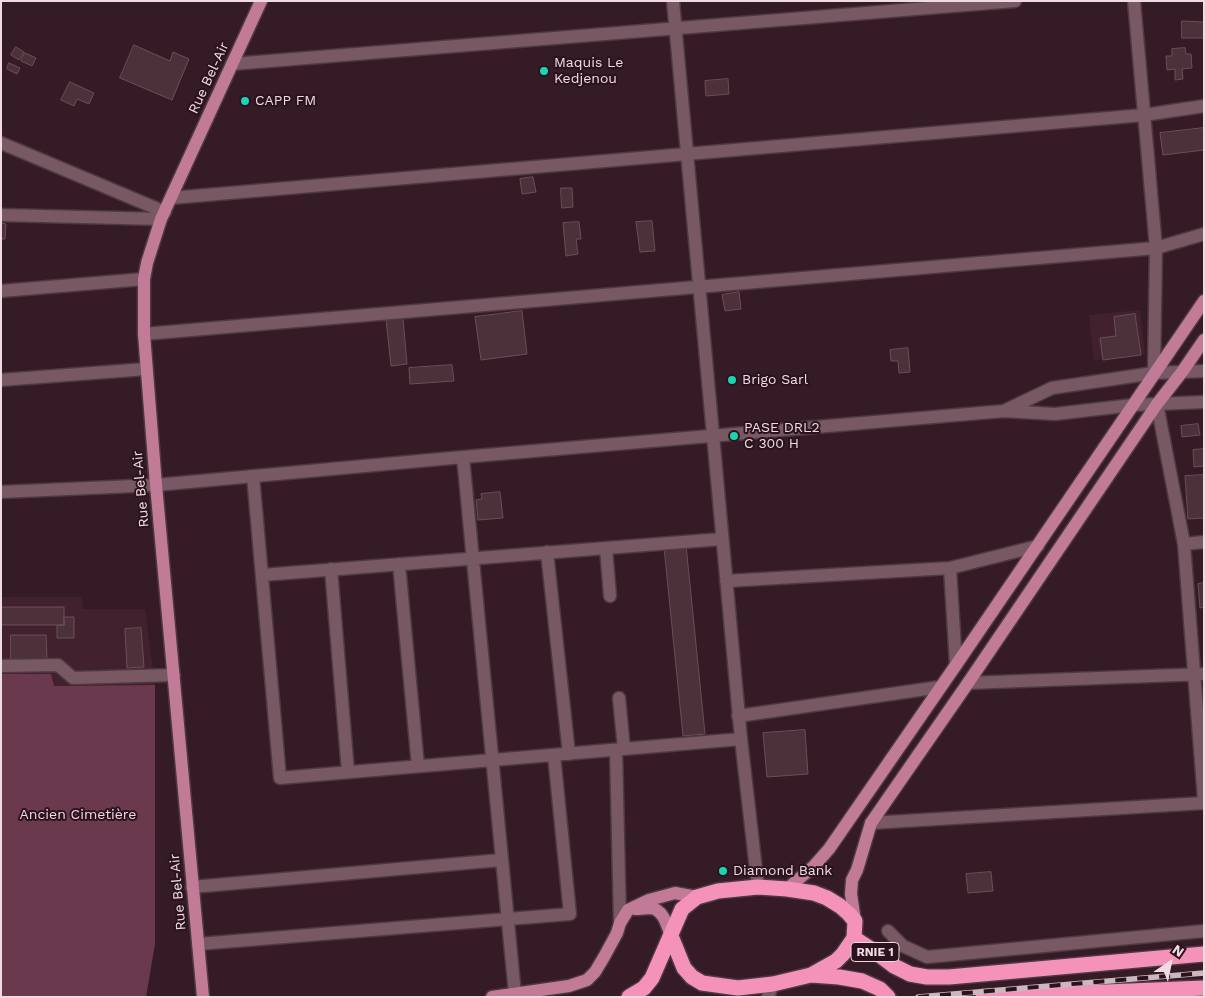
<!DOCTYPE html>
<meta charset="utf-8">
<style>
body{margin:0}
#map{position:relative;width:1205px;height:998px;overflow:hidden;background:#351b26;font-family:"Work Sans",sans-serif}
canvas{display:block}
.frame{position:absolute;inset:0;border:2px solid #efdce3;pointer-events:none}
.north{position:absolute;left:1145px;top:938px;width:50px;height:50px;-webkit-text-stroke:4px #2b121c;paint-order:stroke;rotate:34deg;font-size:14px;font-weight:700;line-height:20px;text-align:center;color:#efdce3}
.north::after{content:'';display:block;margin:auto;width:18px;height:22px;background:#efdce3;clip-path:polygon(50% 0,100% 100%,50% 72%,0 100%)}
</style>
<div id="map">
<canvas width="1205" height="998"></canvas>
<div class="frame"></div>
<div class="north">N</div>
</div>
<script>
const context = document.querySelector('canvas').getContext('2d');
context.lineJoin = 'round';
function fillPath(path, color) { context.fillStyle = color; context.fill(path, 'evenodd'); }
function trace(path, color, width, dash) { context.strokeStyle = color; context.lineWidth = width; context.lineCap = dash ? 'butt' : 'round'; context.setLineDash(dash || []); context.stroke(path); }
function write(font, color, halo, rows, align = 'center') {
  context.font = font + ' "Work Sans",sans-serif'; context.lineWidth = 4; context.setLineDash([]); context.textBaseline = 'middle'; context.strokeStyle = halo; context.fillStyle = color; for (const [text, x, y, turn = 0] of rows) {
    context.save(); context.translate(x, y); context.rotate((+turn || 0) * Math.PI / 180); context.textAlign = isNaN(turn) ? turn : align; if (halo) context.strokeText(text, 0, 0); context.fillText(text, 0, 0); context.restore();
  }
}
fillPath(new Path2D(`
 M1140,310L1145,355L1094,360L1089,315Z
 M1,597H82L83,609H145L155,685L53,686L51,674H1Z`), '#42212f');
fillPath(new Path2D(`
 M1,674H51L54,686L155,685V944L146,997H1Z`), '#6a394d');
const building = new Path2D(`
 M1182,21L1204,22V38H1182Z
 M134,45L170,61L173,52L189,59L172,100L120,78Z
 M16,47L24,52L19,60L11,55Z
 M1185,48L1186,54H1191L1192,68L1182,69L1183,79L1175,80V69L1167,70L1166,56H1172V49Z
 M25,53L36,58L32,66L21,61Z
 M9,63L20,68L17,74L7,69Z
 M728,79L729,94L706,96L705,81Z
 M70,82L94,93L89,104L77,99L74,106L61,100Z
 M1204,128V150L1163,155L1160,133Z
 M533,177L536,192L522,194L520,179Z
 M561,188H572L573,207L562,208Z
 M652,221L655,251L640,252L636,222Z
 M579,222L581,239H576L578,254L566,256L563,223Z
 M1,223L6,224L5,239H1Z
 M739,292L741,309L725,311L722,295Z
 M522,311L527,354L481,360L475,317Z
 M1135,314L1141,355L1103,360L1100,338L1116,336L1114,317Z
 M403,318L407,364L391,366L386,319Z
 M908,348L910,372L899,373L898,361H891L890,350Z
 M452,365L454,381L410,384L409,368Z
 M1198,424L1200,435L1182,437L1181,426Z
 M1204,449V466L1194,467L1193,450Z
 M1204,475V518L1188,519L1185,476Z
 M500,492L503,518L478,520L476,500L482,499L481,494Z
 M686,545L705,734L683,736L664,547Z
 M1204,583V607L1200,608L1198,584Z
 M1,607H64V625H1Z
 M64,617H74V638H57V625H64Z
 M141,628L144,667L127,668L125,629Z
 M11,635H46L47,659H11Z
 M805,730L808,774L767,777L763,733Z
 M991,872L993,891L968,893L966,874Z`);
fillPath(building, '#4c303a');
trace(building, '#6c4e59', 1);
const minor = new Path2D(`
 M673,1L741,739L758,887
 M1134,1L1156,248L1154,373
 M232,64L1015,1
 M1,143L165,212
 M171,198L1144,115L1204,106
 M1,215L161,219
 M1,291L144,279
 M144,334L1156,248L1204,234
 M1,380L146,369
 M1157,404L1184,544L1204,800
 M1006,410L1052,388L1154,373L1204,371
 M463,457L515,994
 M253,476L280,778L741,739
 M1,492L156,485L463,457L1004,411L1055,414L1133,405L1204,402
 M1184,544L1204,542
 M606,548L610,596
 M547,552L569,754
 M399,564L418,766
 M950,568L956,665
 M331,569L348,772
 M262,575L722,539
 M726,581L950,568L1038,546
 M1,666L58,665L73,678L174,675
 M968,683L1204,674
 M619,698L624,749
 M738,716L940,687
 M616,750L620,923
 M871,823L1204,803
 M192,887L501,860
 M888,931L903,946L927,957L1204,931
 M198,944L570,914L554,755
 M768,997L773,984`);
const major = new Path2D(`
 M787,889L814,866L829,849L956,665L1204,301
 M635,909C640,909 646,908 651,908C664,910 667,926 671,936
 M855,921L851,894L852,880L857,870L871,823L968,683L1157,404L1182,372L1204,340
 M203,997L156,485L144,334V279L147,263L161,219L261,1
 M492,997L569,986L587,980L595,972L604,957L617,933L620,923L628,910L649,900L675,893L697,897`);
const highway = new Path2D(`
 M671,936L684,968L692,977L702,983L738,988L773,984L811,975L839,977L862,981L880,989L888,997
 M811,975L836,961L843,954L854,938
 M629,997L644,988L652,978L682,909L697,897L718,891L758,887L787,889L814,893L827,898L840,906L849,914L855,921L854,938L877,953L894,966L910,974L927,977H949L1204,954
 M983,997L1204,988`);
trace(minor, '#4e3942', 15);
trace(major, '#4e3942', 15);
trace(highway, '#4e3942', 18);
trace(minor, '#775863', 12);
trace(major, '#c27b97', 12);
trace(highway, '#f492b9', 15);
const rail = new Path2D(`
 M918,997L1204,973`);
trace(rail, '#ccb7bf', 5.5);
trace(rail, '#2b121c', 4, [11]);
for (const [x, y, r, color] of [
 [544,71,5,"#19d5b2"],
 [245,101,5,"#19d5b2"],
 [732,380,5,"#19d5b2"],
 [734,436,5,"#19d5b2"],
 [723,871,5,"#19d5b2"]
]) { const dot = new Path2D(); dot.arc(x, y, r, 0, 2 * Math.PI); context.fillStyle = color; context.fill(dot); trace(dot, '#2b121c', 2); }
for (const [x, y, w] of [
 [875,952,48]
]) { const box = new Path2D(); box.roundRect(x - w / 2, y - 9.5, w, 19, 4); context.fillStyle = '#2b121c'; context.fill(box); trace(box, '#efdce3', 1); }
write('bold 12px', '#efdce3', null, [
 ["RNIE 1",875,952]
]);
write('14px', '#efdce3', '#2b121c', [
 ["Maquis Le",554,63],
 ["Kedjenou",554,79],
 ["CAPP FM",255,101],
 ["Brigo Sarl",742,380],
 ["PASE DRL2",744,428],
 ["C 300 H",744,444],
 ["Diamond Bank",733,871]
], 'left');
write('14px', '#efdce3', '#2b121c', [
 ["Rue Bel-Air",209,78,-65],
 ["Rue Bel-Air",141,489,-95],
 ["Rue Bel-Air",178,892,-95]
]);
write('14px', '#f1d8e1', '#2b121c', [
 ["Ancien Cimetière",78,815]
]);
</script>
